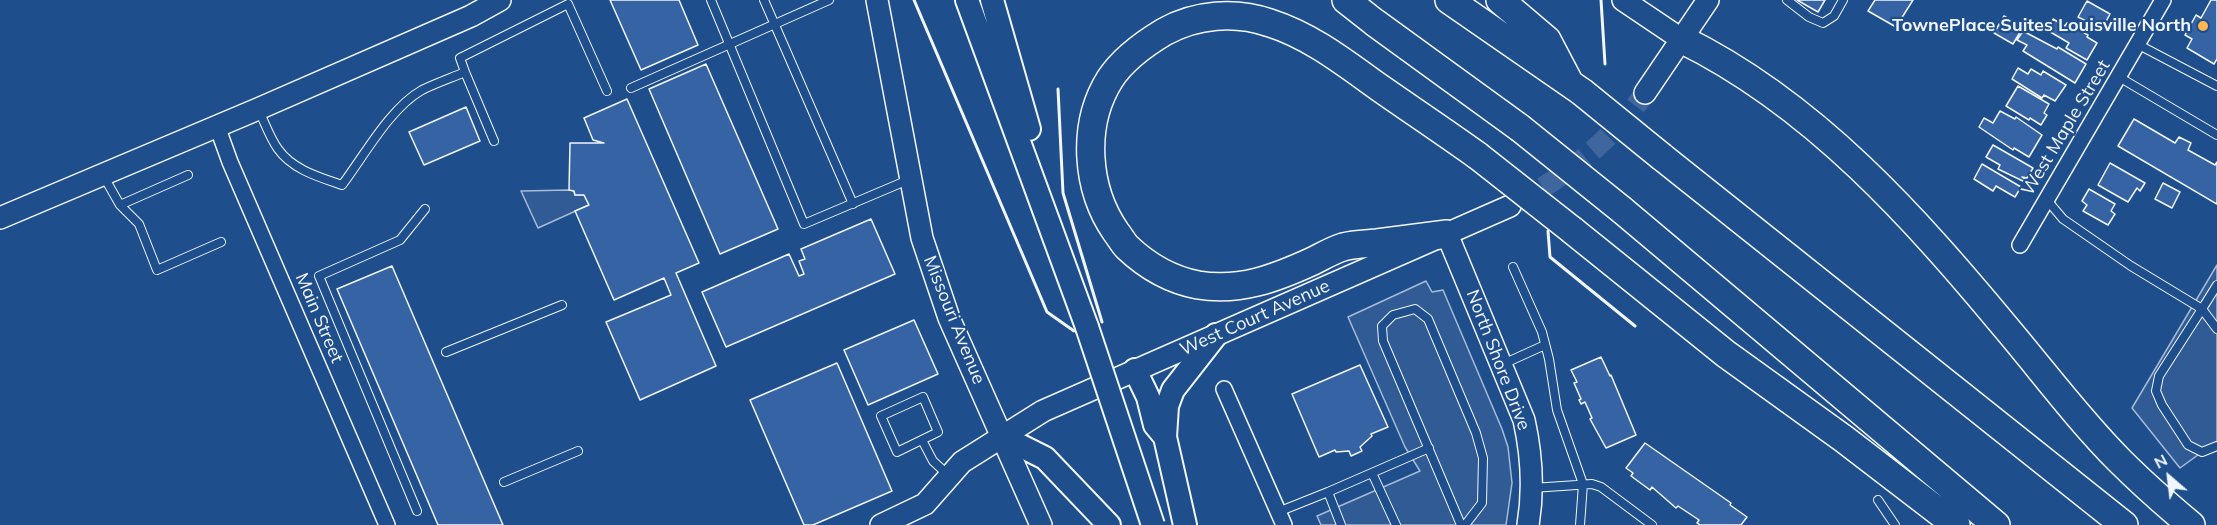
<!DOCTYPE html>
<style>
body{margin:0}
#map{position:relative;width:2217px;height:525px;overflow:hidden;background:#1f4e8c;font-family:Mulish,sans-serif}
canvas{display:block}
.north{position:absolute;left:2139px;top:447px;width:60px;height:60px;-webkit-text-stroke:4px #1f4e8c;paint-order:stroke;rotate:332deg;font-size:16px;font-weight:700;line-height:24px;text-align:center;color:#f2f6ff}
.north::after{content:'';display:block;margin:auto;width:21px;height:27px;background:#f2f6ff;clip-path:polygon(50% 0,100% 100%,50% 72%,0 100%)}
</style>
<div id="map">
<canvas width="2217" height="525"></canvas>
<div class="north">N</div>
</div>
<script>
const context = document.querySelector('canvas').getContext('2d');
context.lineJoin = 'round';
function fillPath(path, color) { context.fillStyle = color; context.fill(path, 'evenodd'); }
function trace(path, color, width, dash) { context.strokeStyle = color; context.lineWidth = width; context.lineCap = dash ? 'butt' : 'round'; context.setLineDash(dash || []); context.stroke(path); }
function write(font, color, halo, rows, align = 'center') {
  context.font = font + ' Mulish,sans-serif'; context.lineWidth = 4.5; context.setLineDash([]); context.textBaseline = 'middle'; context.strokeStyle = halo; context.fillStyle = color; for (const [text, x, y, turn = 0] of rows) {
    context.save(); context.translate(x, y); context.rotate((+turn || 0) * Math.PI / 180); context.textAlign = isNaN(turn) ? turn : align; if (halo) context.strokeText(text, 0, 0); context.fillText(text, 0, 0); context.restore();
  }
}
const built = new Path2D(`
 M569,190L574,191L575,195H584L589,205L538,228L521,191Z
 M2217,265V441L2180,468L2132,408Z
 M1426,281L1432,292L1443,290L1502,429L1508,447L1512,483L1506,525H1321L1317,516L1420,471L1405,447L1348,317Z`);
fillPath(built, '#305b95');
trace(built, '#a8bbd7', 1.5);
const building = new Path2D(`
 M610,0H679L698,45L641,70Z
 M1797,0H1825L1818,12Z
 M1875,0H1913L1896,27L1868,11Z
 M2211,0H2217V59L2214,64L2187,48L2192,39L2185,35L2196,15L2201,18Z
 M2087,1L2110,14L2102,29L2078,17Z
 M2004,16L2023,27L2013,44L1994,33Z
 M2053,19L2065,26L2067,23L2088,35L2087,37L2097,43L2087,60L2066,48L2069,43L2047,30Z
 M2023,31L2057,49L2058,47L2086,64L2075,83L2023,51L2027,45L2017,40Z
 M706,64L778,229L720,254L649,89Z
 M2018,68L2028,74L2031,69L2041,75L2043,71L2066,85L2055,101L2044,95L2042,98L2012,79Z
 M2018,86L2049,104L2044,113L2047,115L2041,125L2030,118L2029,120L2006,106Z
 M627,99L699,263L676,273L716,366L640,400L606,322L671,295L664,278L614,300L575,211L589,205L584,195H575L574,191L569,190L570,143H604L593,140L584,118Z
 M466,107L480,141L424,165L409,132Z
 M2000,111L2015,119L2016,117L2042,135L2029,157L2014,148L2013,150L1979,127L1984,118L1993,123Z
 M2134,119L2175,143L2179,137L2191,143L2188,150L2215,165L2217,162V204L2118,146Z
 M1993,145L2033,168L2027,178L2022,177L2028,181L2027,183L1998,169L2000,165L1986,157Z
 M2110,163L2145,183L2140,191L2137,188L2128,202L2098,185Z
 M1982,164L2021,187L2015,197L1996,186L1993,191L1974,179Z
 M2163,183L2180,192L2172,208L2155,199Z
 M2089,189L2115,204L2111,211L2115,214L2108,225L2083,211L2087,205L2082,201Z
 M871,219L895,274L726,347L702,292L789,254L799,276L804,274L799,261L805,259L801,249Z
 M392,266L503,525H438L337,289Z
 M914,320L938,374L868,405L844,350Z
 M1601,357L1610,376L1611,375L1636,435L1606,448L1590,419L1592,418L1585,402L1581,404L1579,400L1581,399L1574,383L1577,382L1571,370Z
 M837,363L892,491L813,525H804L750,400Z
 M1360,365L1388,427L1371,434L1372,436L1360,447L1362,451L1351,456L1349,451L1336,452L1335,450L1319,457L1292,394Z
 M1645,443L1731,503L1730,505L1747,517L1741,525H1700L1697,523L1699,520L1678,506L1676,508L1652,487L1650,490L1631,476L1633,473L1626,468Z`);
fillPath(building, '#3563a3');
trace(building, '#f2f6ff', 1.5);
trace(new Path2D(`
 M1516,203C1566,176 1612,140 1645,93`), '#3f679d', 21, [21, 10]);
const lane = new Path2D(`
 M711,0L804,224L908,180
 M764,0L853,204
 M1787,0L1809,17L1823,23L1834,16L1843,0
 M2139,45L2217,86
 M465,72L460,58L568,4L607,91
 M2119,77L2217,135
 M631,88L829,0
 M259,111C265,123 270,138 278,149C293,170 319,177 342,185C364,156 390,108 422,90C436,83 451,78 465,72L494,141
 M103,175L120,205L139,224L157,270L221,242
 M2047,200L2063,219L2131,266L2202,309L2159,376L2156,391L2162,405L2188,445L2202,452L2217,446
 M120,205L188,175
 M1513,267L1542,332L1549,359L1557,410L1583,484L1580,525
 M2217,285L2202,309L2217,329
 M446,352L562,305
 M1503,364L1545,345
 M923,397L938,432L897,452L881,416Z
 M922,440L933,461L947,474
 M1372,473L1396,525
 M504,482L578,451
 M1532,488L1592,484L1601,487L1652,525
 M1328,492L1429,448
 M1878,500L1895,525
 M417,511L319,276L400,240L425,209
 M1278,512L1328,492L1341,525
 M1461,525L1383,341L1382,326L1393,315L1415,309L1428,319L1476,433L1483,458L1482,503L1465,525`);
const street = new Path2D(`
 M217,126L230,162L387,525
 M2020,245L2163,0
 M1224,389L1284,525`);
const secondary = new Path2D(`
 M877,0L922,238L949,318L1041,525
 M1623,0L1681,39
 M1645,93L1708,0
 M0,218L258,109L471,16L500,0
 M1447,234L1524,420C1532,456 1534,489 1528,525
 M881,525L925,504L962,462L1043,411L1510,206`);
const primary = new Path2D(`
 M967,0L1087,327
 M992,0L1029,129
 M1135,370L1148,397L1155,425L1165,437L1185,525
 M1003,437L1045,458L1109,525
 M1165,437L1167,406L1173,390L1216,335`);
const highway = new Path2D(`
 M1346,0L1374,22L1520,128
 M1449,0L1582,92
 M1500,0L1547,40L1568,80
 M1681,39C1814,104 1915,218 2008,330C2045,374 2080,421 2120,461C2143,484 2167,505 2191,525
 M1662,157L2124,525
 M1622,210L1996,525
 M1572,230L1726,354L1844,439L1956,525
 M1447,234C1424,237 1400,240 1377,243C1366,244 1354,244 1343,247C1333,250 1323,256 1313,261C1276,278 1240,292 1198,285C1172,280 1147,266 1127,247C1123,243 1120,237 1116,232C1086,189 1081,125 1110,79C1123,59 1144,44 1164,32C1196,14 1235,11 1270,23C1311,36 1345,63 1380,88C1413,111 1446,133 1478,156`);
trace(lane, '#f2f6ff', 10);
trace(street, '#f2f6ff', 18);
trace(secondary, '#f2f6ff', 24);
trace(primary, '#f2f6ff', 26);
trace(highway, '#f2f6ff', 30);
trace(lane, '#1f4e8c', 8);
trace(street, '#1f4e8c', 15);
trace(secondary, '#1f4e8c', 21);
trace(primary, '#1f4e8c', 22);
trace(highway, '#1f4e8c', 27);
const primaryBridge = new Path2D(`
 M1087,327L1153,525`);
const highwayBridge = new Path2D(`
 M1582,92L1662,157
 M1520,128L1622,210
 M1478,156L1572,230`);
trace(primaryBridge, '#f2f6ff', 26, []);
trace(highwayBridge, '#f2f6ff', 30, []);
trace(primaryBridge, '#1f4e8c', 22);
trace(highwayBridge, '#1f4e8c', 27);
trace(new Path2D(`
 M914,0L1047,312L1074,331
 M1601,0L1605,64
 M1058,89L1063,193L1102,322
 M1548,231L1550,257L1635,326`), '#f2f6ff', 3);
for (const [x, y, r, color] of [
 [2203,26,6,"#ffb74d"]
]) { const dot = new Path2D(); dot.arc(x, y, r, 0, 2 * Math.PI); context.fillStyle = color; context.fill(dot); trace(dot, '#1f4e8c', 2); }
write('bold 18px', '#f2f6ff', '#1f4e8c', [
 ["TownePlace Suites Louisville North",2191,26]
], 'right');
write('18px', '#f2f6ff', '#1f4e8c', [
 ["West Maple Street",2066,128,-59],
 ["Main Street",319,318,67],
 ["West Court Avenue",1255,318,-24],
 ["Missouri Avenue",954,320,68],
 ["North Shore Drive",1498,360,69]
]);
</script>
